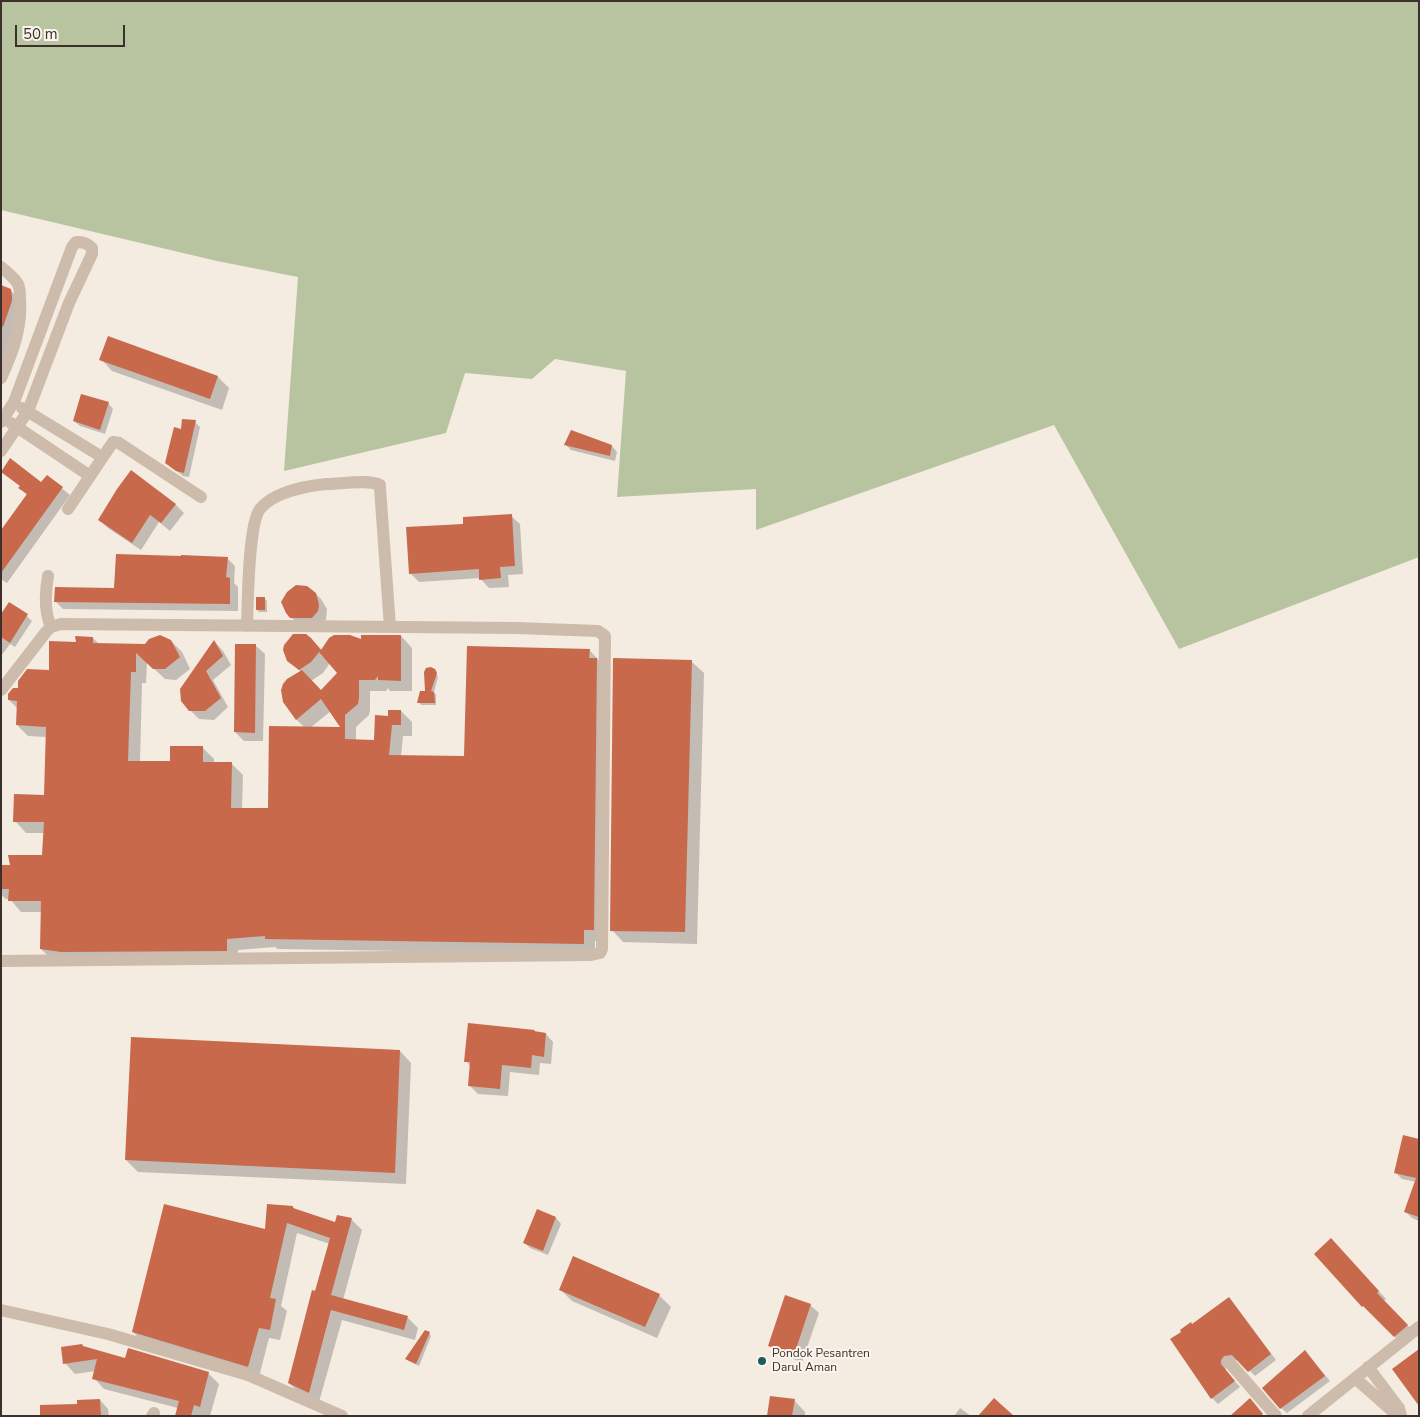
<!DOCTYPE html>
<style>
body{margin:0}
#map{position:relative;width:1420px;height:1417px;overflow:hidden;background:#f4ebe1;font-family:"Nunito Sans",sans-serif}
canvas{display:block}
.frame{position:absolute;inset:0;border:2px solid #3b302b;pointer-events:none}
.scale{position:absolute;left:15px;top:25px;width:110px;height:22px;box-sizing:border-box;border:2px solid #3b302b;border-top:0;padding-left:6px;font-size:15px;line-height:18px;white-space:nowrap;color:#3b302b;-webkit-text-stroke:4px #fbf5ee;paint-order:stroke}
</style>
<div id="map">
<canvas width="1420" height="1417"></canvas>
<div class="frame"></div>
<div class="scale">50 m</div>
</div>
<script>
const context = document.querySelector('canvas').getContext('2d');
context.lineJoin = 'round';
function fillPath(path, color) { context.fillStyle = color; context.fill(path, 'evenodd'); }
function trace(path, color, width, dash) { context.strokeStyle = color; context.lineWidth = width; context.lineCap = dash ? 'butt' : 'round'; context.setLineDash(dash || []); context.stroke(path); }
function write(font, color, halo, rows, align = 'center') {
  context.font = font + ' "Nunito Sans",sans-serif'; context.lineWidth = 4; context.setLineDash([]); context.textBaseline = 'middle'; context.strokeStyle = halo; context.fillStyle = color; for (const [text, x, y, turn = 0] of rows) {
    context.save(); context.translate(x, y); context.rotate((+turn || 0) * Math.PI / 180); context.textAlign = isNaN(turn) ? turn : align; if (halo) context.strokeText(text, 0, 0); context.fillText(text, 0, 0); context.restore();
  }
}
fillPath(new Path2D(`
 M1,1H1419V557L1179,649L1054,425L756,530V489L617,497L626,371L555,359L532,379L465,373L446,433L284,471L298,277L217,261L1,210Z`), '#b8c4a0');
fillPath(new Path2D(`
 M1,287L10,290L22,302L1,376Z
 M101,359L218,377L229,388L222,410L112,371Z
 M108,403L113,409L105,434L80,426L74,421Z
 M195,422L200,427L189,477L183,476L166,463L182,430Z
 M566,445L612,446L617,452L615,461L571,450Z
 M2,471L42,484L47,476L70,495L7,583L1,579V532L27,496L21,487Z
 M175,504L184,513L170,531L159,522L141,550L108,528L100,520Z
 M511,516L520,524L523,574L508,575L509,587L489,588L480,578L419,582L410,573L465,525Z
 M227,558L235,566L234,583L238,587V611L63,609L55,601L116,590Z
 M312,590L321,599L327,609L326,620L300,626L287,613Z
 M264,598L267,601V612H259L257,610Z
 M25,614L32,621L15,647L10,644L1,656V616Z
 M401,636L412,648V691H390L388,688L386,691H370V710L369,715L356,727V741H375L389,717L401,711L412,722V736H403L401,756L466,758L589,650L600,661L605,941H595V954L278,949L275,947L238,950L237,961L52,960L41,949L42,912H21L10,899H6L1,895V867L11,866L44,857V833H26L15,821L46,797L47,737L28,736L17,725L18,709L9,700L19,690L50,672L77,643L93,638L99,644L146,645L171,641L182,652L190,669L176,680L165,679L147,662L146,683H142L140,762H172L202,747L214,759V763L232,764L243,775L242,809H269L305,728L296,719L301,672L288,660L310,638L322,650L362,641ZM330,663L338,673L321,692L311,681L323,673ZM331,711L342,728H310Z
 M215,642L223,651L231,665L213,680L228,707L214,720L199,719L190,710Z
 M256,646L265,654L263,741H244L235,732Z
 M692,662L704,673L697,944L623,942L612,930Z
 M435,672L438,677L434,692L436,695V705H421L419,702L427,693Z
 M534,1031L536,1033L546,1034L553,1042L551,1064L540,1063L539,1075L510,1072L508,1096L478,1094L470,1086L471,1067L466,1061Z
 M400,1051L411,1063L406,1184L138,1172L126,1160Z
 M1419,1140V1221L1412,1218L1406,1212L1416,1182L1402,1179L1395,1172Z
 M293,1207L296,1211L335,1224L351,1219L362,1230L343,1300L407,1317L418,1328L415,1340L342,1320L319,1402L300,1394L289,1383L330,1244L297,1233L281,1306L287,1311L280,1340L269,1338L259,1377L144,1343L133,1332L266,1230Z
 M537,1211L556,1218L561,1224L548,1255L530,1248L524,1242Z
 M1339,1248L1386,1299L1384,1301L1415,1333L1402,1344L1372,1313Z
 M560,1289L659,1295L671,1307L657,1338L572,1301Z
 M1234,1304L1276,1360L1255,1376L1239,1360L1230,1361L1226,1366V1371L1240,1387L1218,1404L1212,1398L1172,1339L1193,1325Z
 M810,1305L819,1313L802,1362L778,1354L769,1345Z
 M429,1333L431,1336L419,1366L409,1361L406,1359Z
 M85,1348L126,1359L208,1373L219,1384L210,1416H179L178,1408L104,1389L94,1378L96,1371L75,1374L65,1363Z
 M1310,1357L1330,1381L1287,1413L1281,1408Z
 M100,1400L108,1409L109,1416H52Z
 M794,1400L805,1412V1416H768Z
 M960,1408L971,1416H954Z`), '#0003');
fillPath(new Path2D(`
 M1,285L11,289L12,296V301L3,327L1,326Z
 M108,336L218,376L210,399L99,360Z
 M81,394L109,402L100,430L73,421Z
 M182,419L196,420L184,473L176,471L165,463L174,427L181,429Z
 M571,430L612,445L610,456L564,445Z
 M10,458L41,482L47,475L63,487L1,573V530L27,494L18,488L20,486L1,472Z
 M131,470L176,504L161,523L150,515L132,543L98,520L117,489Z
 M512,514L515,566L500,567L501,578L479,580V569L409,574L406,527L463,524V517Z
 M116,554L181,556V555L228,557L226,577L230,578V604L54,602L55,587L114,588Z
 M296,585L307,586L316,593L319,605L318,611L312,618H290L286,613L281,602L287,592Z
 M256,597H265V610H256Z
 M9,602L28,614L10,643L1,637V614Z
 M293,634H306L311,638L321,650L329,638L334,635H350L361,639V635H401V681L378,680V676L375,680H359V698L358,704L345,715V739L374,740L375,715L388,716V710H401V725H392L389,755L464,756L467,646L590,649L589,658H597L594,930H584V944L265,939V936L227,939V951L61,952L40,949L41,901H8L9,889H1V865H10L8,855H42L44,822H13L14,794L44,795L46,727L16,725L17,701L8,700V694L13,688H18V681L27,669L49,670V641L76,642L75,636L93,637V643L145,644L149,639L160,635L171,640L180,657L165,669H153L136,653V672H131L128,761H170V746H203V762H232L231,808H268L269,726L340,727L321,699L296,720L283,702L281,690L283,684L287,679L302,670L321,690L337,673L319,652L321,650L311,662L299,670L287,661L283,650L284,645Z
 M214,640L223,656L206,671L221,698L205,711H189L181,701L180,689Z
 M235,644H256L255,733L234,732Z
 M613,658L692,660L685,932L610,931Z
 M431,667L435,669L437,673L431,691L434,692L435,703H427V704V703H417L420,691H425L424,672L426,668Z
 M468,1023L535,1030L534,1031L546,1033L544,1057L532,1055L531,1068L502,1065L500,1089L468,1086L470,1062H464Z
 M131,1037L400,1050L395,1173L125,1160Z
 M1403,1135L1419,1139V1217L1404,1212L1416,1178L1394,1173Z
 M164,1204L265,1229L267,1204L293,1206V1208L335,1222L337,1215L352,1218L331,1295L408,1316L404,1330L331,1310L309,1393L288,1383L312,1290L315,1291L330,1238L287,1223L270,1298L276,1299L270,1330L259,1328L248,1367L132,1332Z
 M537,1209L556,1217L543,1251L523,1243Z
 M1331,1238L1379,1291L1377,1293L1408,1325L1394,1337L1363,1306L1362,1307L1314,1254Z
 M573,1256L660,1294L645,1327L559,1290Z
 M785,1295L811,1304L794,1355L768,1346Z
 M1229,1297L1271,1354L1248,1372L1232,1355L1224,1356L1221,1360V1364L1235,1381L1211,1399L1170,1339L1181,1332L1180,1330L1191,1322L1192,1324Z
 M425,1330L430,1332L416,1364L405,1359Z
 M82,1344L83,1346L125,1358L128,1348L209,1372L200,1407L194,1405L191,1416H175L179,1401L92,1379L97,1359L63,1364L61,1347Z
 M1419,1349V1406L1392,1369Z
 M1305,1350L1325,1376L1280,1409L1262,1388Z
 M770,1396L795,1399L792,1416H767Z
 M994,1398L1014,1416H978Z
 M1250,1398L1263,1414L1261,1416H1230Z
 M100,1399L101,1416H40V1405L77,1404V1400Z`), '#c8694b');
trace(new Path2D(`
 M1,267C7,272 14,277 18,284C20,288 20,295 20,299C22,328 13,352 1,378
 M22,408L102,457
 M1,422L14,402L72,247L76,242C83,242 87,243 92,248V254L69,303L28,411L1,451
 M11,423L90,476
 M68,509L113,442L119,443L201,497
 M48,576C45,593 44,611 51,627
 M247,626C248,602 248,525 260,509C274,492 306,486 327,484C340,484 369,479 380,485V488L390,627
 M1,690L46,632L51,627L61,624L517,628L598,631L605,636L602,949L600,953L591,955L1,961
 M1,1310L108,1334L248,1375L342,1416
 M1229,1362L1276,1416
 M1368,1367L1399,1408L1401,1416
 M1355,1378L1398,1416
 M152,1416L154,1413
 M1308,1416L1419,1327`), '#cdbbac', 12);
for (const [x, y, r, color] of [
 [762,1361,5,"#1f5a5e"]
]) { const dot = new Path2D(); dot.arc(x, y, r, 0, 2 * Math.PI); context.fillStyle = color; context.fill(dot); trace(dot, '#fbf5ee', 2); }
write('12px', '#3b302b', '#fbf5ee', [
 ["Pondok Pesantren",772,1354],
 ["Darul Aman",772,1368]
], 'left');
</script>
